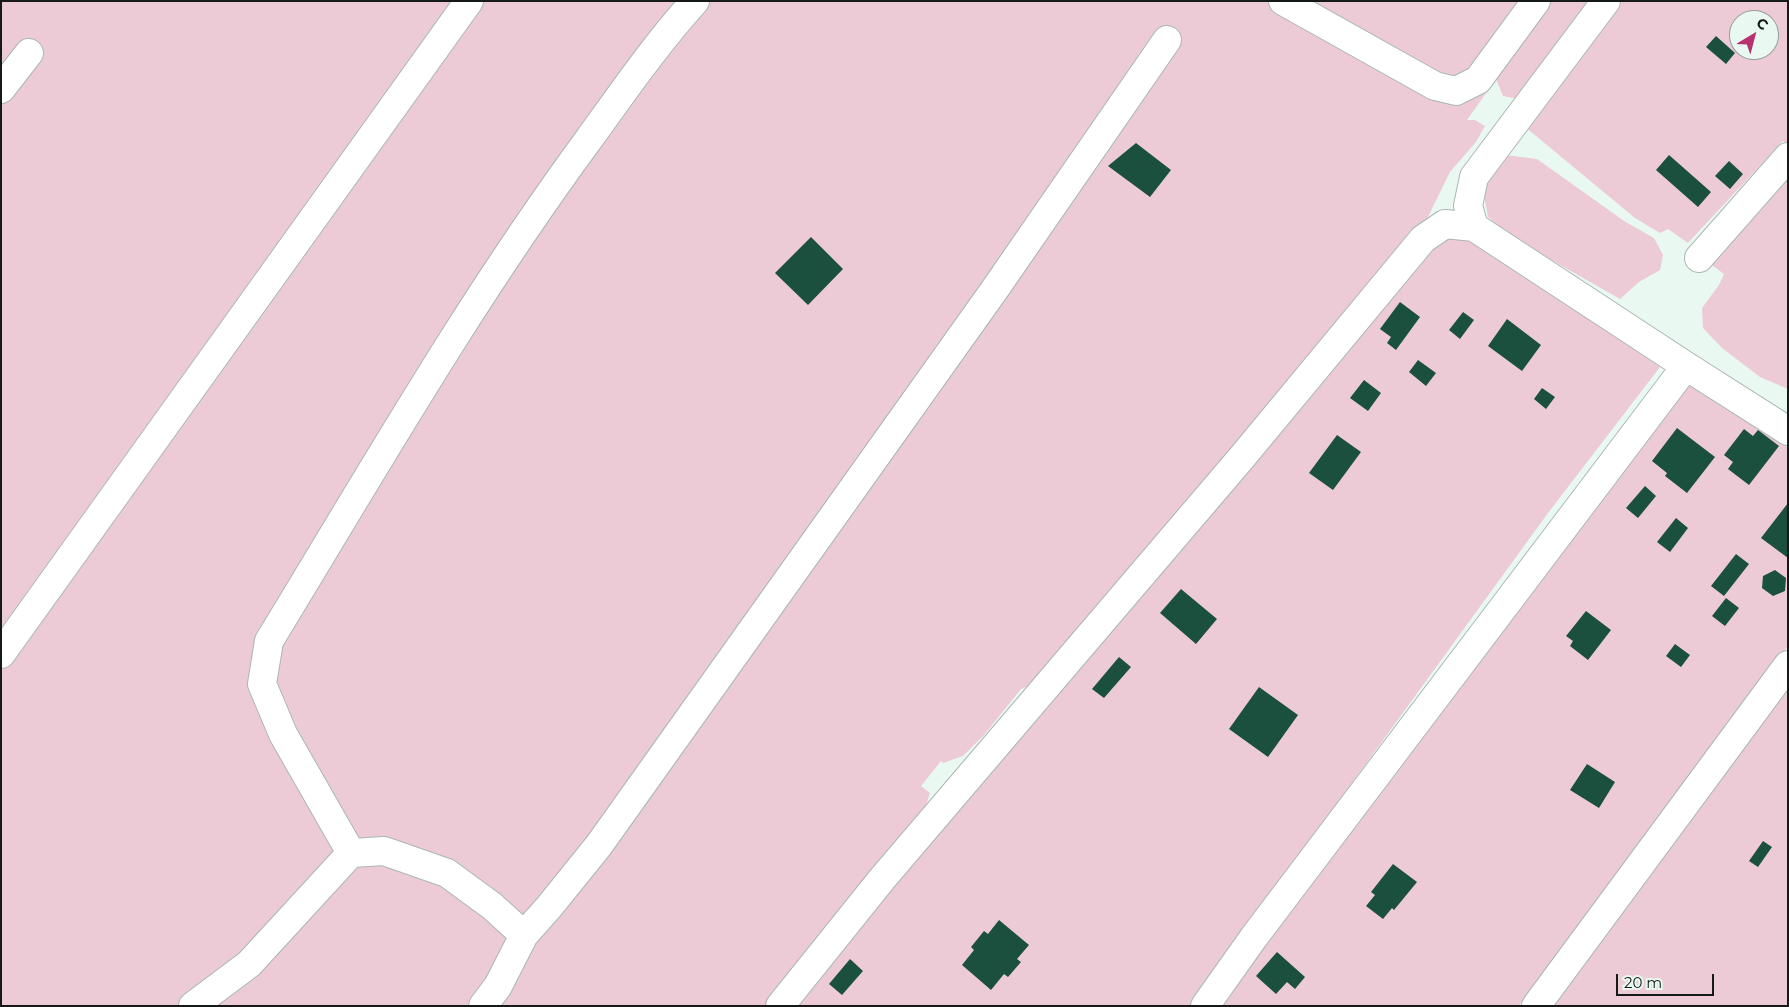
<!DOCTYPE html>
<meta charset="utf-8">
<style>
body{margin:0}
#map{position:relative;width:1789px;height:1007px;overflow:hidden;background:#e9f8f1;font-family:Montserrat,sans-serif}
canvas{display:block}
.frame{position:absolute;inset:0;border:2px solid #151a17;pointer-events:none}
.north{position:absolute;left:1729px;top:10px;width:50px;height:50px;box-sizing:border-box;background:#e9f8f1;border:1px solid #949f9a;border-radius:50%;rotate:37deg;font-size:14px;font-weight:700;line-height:20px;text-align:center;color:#151a17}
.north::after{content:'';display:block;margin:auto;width:18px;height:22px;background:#b83170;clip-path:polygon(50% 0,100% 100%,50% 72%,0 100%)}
.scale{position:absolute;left:1616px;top:974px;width:98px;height:22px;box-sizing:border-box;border:2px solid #151a17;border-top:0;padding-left:6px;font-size:15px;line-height:18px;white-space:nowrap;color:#151a17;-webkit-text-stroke:4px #e9f8f1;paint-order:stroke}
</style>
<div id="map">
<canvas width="1789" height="1007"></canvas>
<div class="frame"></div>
<div class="north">С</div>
<div class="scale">20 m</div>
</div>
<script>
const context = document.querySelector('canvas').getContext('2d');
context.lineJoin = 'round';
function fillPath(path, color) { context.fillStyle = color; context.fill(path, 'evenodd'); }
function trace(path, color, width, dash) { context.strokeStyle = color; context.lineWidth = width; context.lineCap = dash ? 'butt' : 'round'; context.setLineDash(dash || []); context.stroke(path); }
fillPath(new Path2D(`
 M1,1H1594L1517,99L1503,96L1496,79L1467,120H1475L1485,126L1476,142L1450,172L1425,223L1429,246L1444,237L1469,238L1660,367L1548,513L1190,1006H797L900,880L899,878L1035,684L1021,689L984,735L963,756L943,763L941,761L921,786L930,793L924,812L767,1006H1Z
 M1600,1H1788V145L1783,141L1688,243L1668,229L1660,233L1635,218L1524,126ZM1739,20H1769V50H1739Z
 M1505,155L1537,159L1624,221L1654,238L1663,255L1660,270L1639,282L1620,299L1511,237L1488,217L1482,184Z
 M1788,173V389L1760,377L1722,348L1703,328L1702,308L1719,285L1724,274L1709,263Z
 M1693,380L1788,442V646L1519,1006H1217L1523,598Z
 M1788,687V1006H1549Z`), '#edcbd6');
fillPath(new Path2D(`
 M1716,36L1735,53L1726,64L1706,47Z
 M1136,143L1171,170L1150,197L1108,166Z
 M1669,155L1711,192L1698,207L1656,170Z
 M1729,161L1743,174L1730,189L1715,176Z
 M811,237L843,269L808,305L775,273Z
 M1400,302L1420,317L1396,350L1387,343L1391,337L1380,329Z
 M1463,312L1474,320L1460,339L1449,330Z
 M1507,319L1541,345L1522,371L1488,346Z
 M1418,360L1436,373L1426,386L1409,372Z
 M1364,380L1381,393L1368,411L1350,398Z
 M1542,388L1555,397L1546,409L1534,399Z
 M1677,428L1715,457L1687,493L1665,476L1667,473L1652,461Z
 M1744,429L1753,436L1758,430L1779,446L1749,485L1728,469L1733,462L1724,455Z
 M1337,435L1361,452L1333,490L1309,473Z
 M1645,486L1656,496L1638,518L1626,508Z
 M1788,503V558L1761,538Z
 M1676,518L1688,528L1670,552L1657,542Z
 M1736,554L1749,564L1724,596L1711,586Z
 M1775,570L1786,578L1785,591L1773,596L1762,588L1763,576Z
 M1181,589L1217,619L1196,644L1160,613Z
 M1726,598L1739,608L1725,626L1712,616Z
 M1586,611L1611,630L1588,660L1570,646L1573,641L1566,636Z
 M1675,644L1690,655L1681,667L1666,656Z
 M1119,657L1131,667L1104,698L1092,689Z
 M1259,687L1298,715L1268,757L1229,729Z
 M1587,764L1615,782L1599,808L1570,790Z
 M1763,841L1772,847L1758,867L1749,861Z
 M1393,864L1417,882L1394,910L1392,908L1383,919L1366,906L1375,895L1371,892Z
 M999,920L1029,945L1017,959L1021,962L1008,977L1004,974L991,990L962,965L974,950L971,947L984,931L988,934Z
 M1277,952L1305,977L1295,989L1287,982L1276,994L1256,976Z
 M850,959L863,971L842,995L829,984Z`), '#1a503d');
const minor = new Path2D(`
 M1283,1L1435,86L1456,91L1478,80L1536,1
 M1,89L29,53
 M1474,227L1468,206L1474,177L1606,1
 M1699,258L1788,157
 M1,654L469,1
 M351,853L283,734L262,684L269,641C372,472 471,299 589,139C623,92 656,44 695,1
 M193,1006L249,964L351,853L384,851L447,873L492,906L524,935
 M483,1006L498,986L524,935L549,907L599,845L995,289L1167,40
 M780,1006L882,879L1243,456L1423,239L1445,224L1474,227L1686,366L1788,431
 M1205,1006L1254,937L1686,366
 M1536,1006L1788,665`);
trace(minor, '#aab7b1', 30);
trace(minor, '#fff', 28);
</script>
